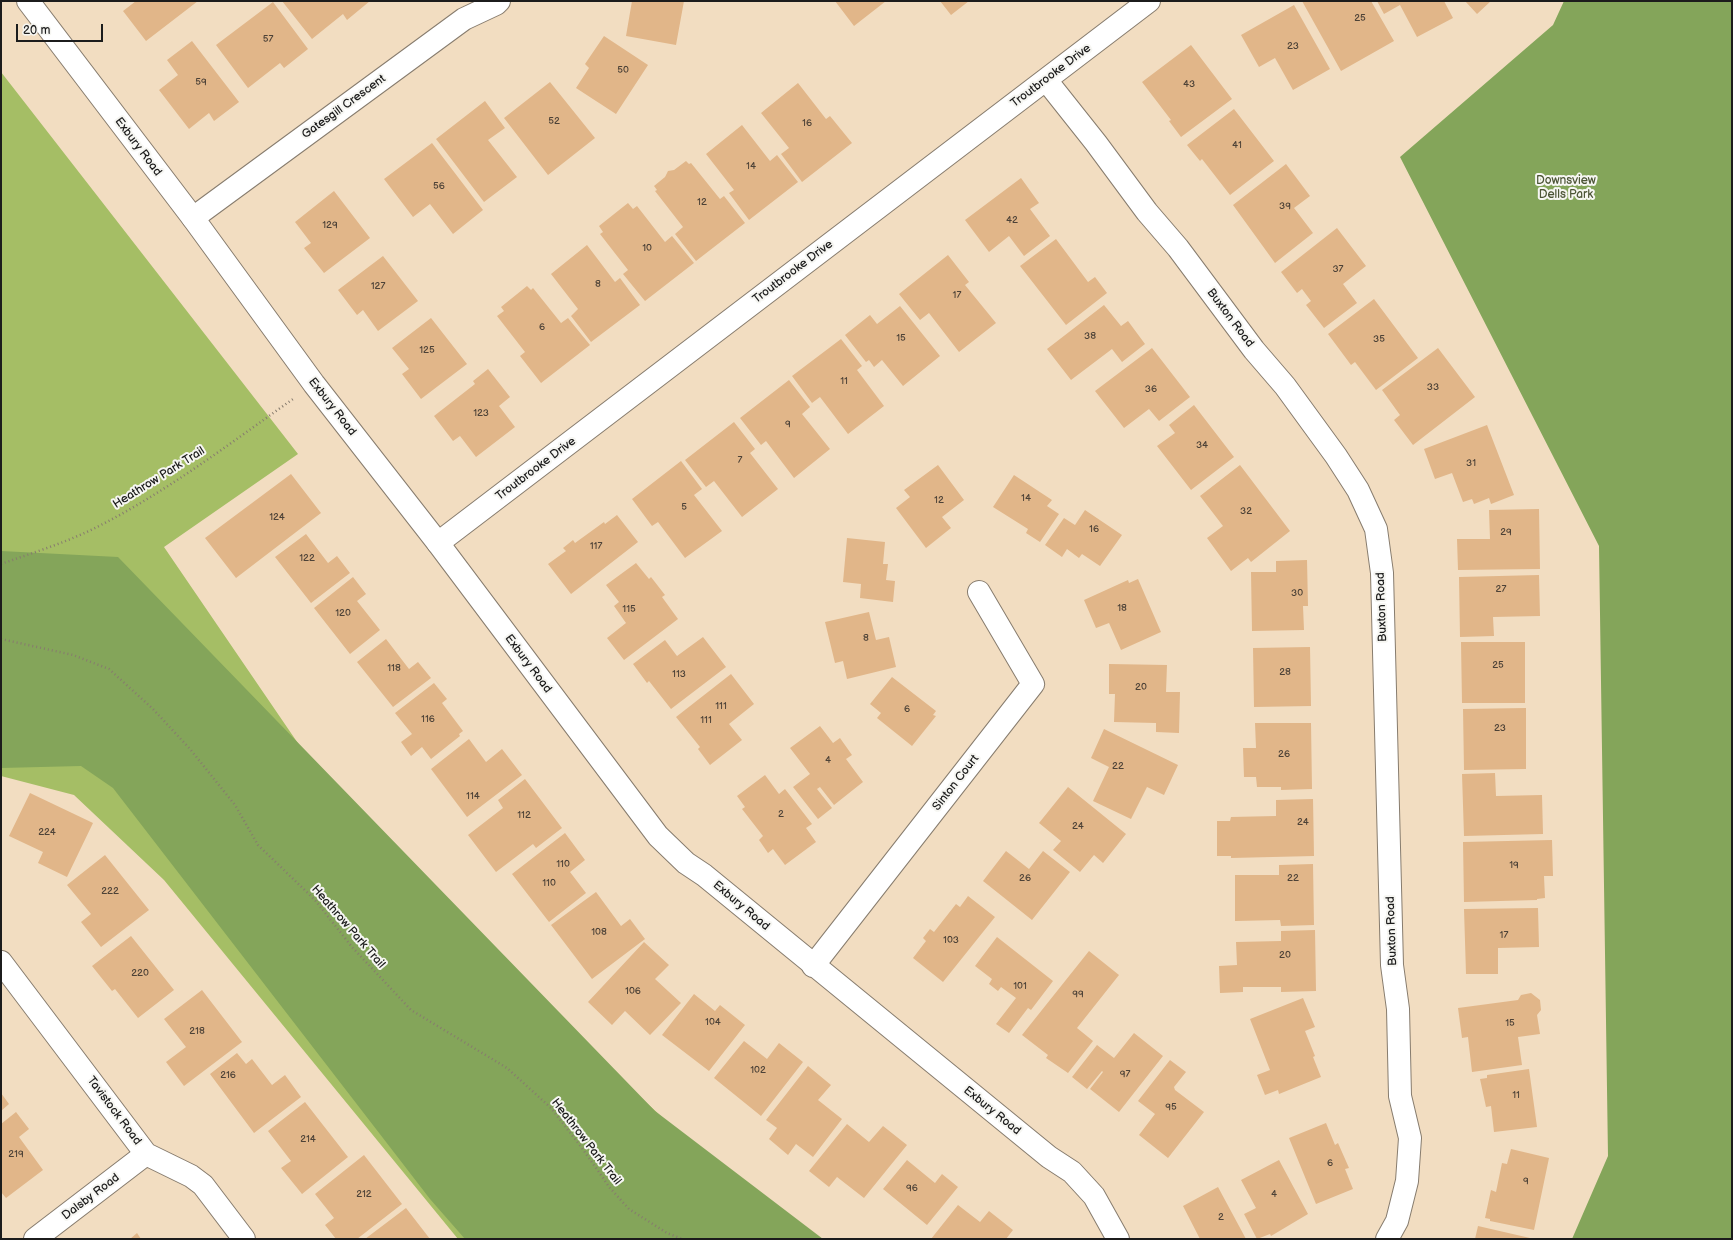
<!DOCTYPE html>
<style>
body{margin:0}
#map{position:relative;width:1733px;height:1240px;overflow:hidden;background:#f2ddc1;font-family:"Balsamiq Sans",sans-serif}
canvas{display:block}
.frame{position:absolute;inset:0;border:2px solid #1c1c1c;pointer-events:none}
.scale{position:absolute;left:16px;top:24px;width:87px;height:18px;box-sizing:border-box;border:2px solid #1c1c1c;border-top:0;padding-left:5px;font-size:12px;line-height:14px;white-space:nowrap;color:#1c1c1c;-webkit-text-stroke:3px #f6f6f2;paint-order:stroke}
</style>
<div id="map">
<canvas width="1733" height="1240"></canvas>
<div class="frame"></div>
<div class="scale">20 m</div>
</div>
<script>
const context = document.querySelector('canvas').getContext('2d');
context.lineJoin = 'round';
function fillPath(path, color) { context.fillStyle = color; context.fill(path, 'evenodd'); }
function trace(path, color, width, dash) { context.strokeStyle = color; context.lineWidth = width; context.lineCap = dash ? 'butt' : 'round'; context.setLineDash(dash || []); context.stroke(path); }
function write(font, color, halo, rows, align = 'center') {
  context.font = font + ' "Balsamiq Sans",sans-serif'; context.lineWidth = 4; context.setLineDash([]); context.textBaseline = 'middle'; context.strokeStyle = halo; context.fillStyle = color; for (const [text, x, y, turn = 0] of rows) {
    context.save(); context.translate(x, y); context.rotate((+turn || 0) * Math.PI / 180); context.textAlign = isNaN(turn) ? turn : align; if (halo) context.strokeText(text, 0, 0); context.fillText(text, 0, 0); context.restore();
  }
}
fillPath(new Path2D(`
 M1,72L298,454L164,547L364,840L793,1239H458L164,880L74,795L1,776Z`), '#a5be65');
fillPath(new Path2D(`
 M1564,1H1732V1239H1572L1608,1156L1599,546L1400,157L1553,25Z
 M1,551L118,557L655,1111L823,1239H465L430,1199L113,788L81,766L1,768Z`), '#84a55a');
fillPath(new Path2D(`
 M136,1H198L146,41L123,11Z
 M282,1H370L347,20L343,14L312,39Z
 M632,1H684L676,45L626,36Z
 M835,1H886L854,26Z
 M940,1H969L951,15Z
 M1302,1H1371L1394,41L1341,71Z
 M1377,1H1444L1453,18L1417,37L1400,5L1384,14Z
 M1465,1H1491L1477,14Z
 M273,2L308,49L284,68L280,63L248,88L216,45Z
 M1294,5L1330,69L1293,90L1275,58L1259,67L1241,35Z
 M604,36L648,65L616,114L576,88L589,68L585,64Z
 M192,41L239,102L214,121L209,113L189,129L159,90L178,75L167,60Z
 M1191,45L1232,99L1181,137L1169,121L1171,120L1142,82Z
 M550,82L595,138L548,175L504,118Z
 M798,83L826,119L830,116L852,143L802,182L781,154L789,148L761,113Z
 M485,101L505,128L488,140L517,177L484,202L436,139Z
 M1234,109L1274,161L1230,195L1202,159L1200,161L1187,145Z
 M742,125L770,161L777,155L798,182L749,220L729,193L734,190L706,154Z
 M432,143L483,210L453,234L430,204L413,217L384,179Z
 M686,161L689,164L691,163L720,199L724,196L745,223L696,261L675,234L683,227L655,191L657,190L654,186L665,177L668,171L674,170Z
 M1286,164L1310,196L1294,208L1313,233L1275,263L1233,205Z
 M1021,178L1039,203L1030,209L1050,236L1024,256L1009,236L989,252L965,220Z
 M334,191L370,238L324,273L304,248L311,243L295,222Z
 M628,203L633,209L637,206L665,242L672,236L694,263L645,301L623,274L628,270L600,234L603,232L599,226Z
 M1337,228L1366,266L1343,284L1357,303L1324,328L1306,305L1311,301L1302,289L1297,293L1281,272Z
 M1056,239L1088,282L1095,277L1107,293L1066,325L1020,266Z
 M587,245L615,282L620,278L640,305L591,342L571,316L578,309L551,274Z
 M948,255L969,282L965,285L996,323L959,352L929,313L920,320L899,294Z
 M383,256L418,301L378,331L363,310L357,315L338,290Z
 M527,286L531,290L533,288L561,323L568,318L590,345L541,383L520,356L525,352L497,316L504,311L501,307Z
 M1374,299L1418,358L1376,390L1355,362L1351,365L1328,334Z
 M1104,305L1121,326L1128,321L1145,344L1122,362L1112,349L1071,380L1047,349Z
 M900,306L940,356L903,386L882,360L874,367L869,360L866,362L845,335L870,315L877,324Z
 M431,318L467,364L421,399L402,374L409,369L392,348Z
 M841,339L862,366L857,370L884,406L848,434L820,397L812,403L792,376Z
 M1152,348L1190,397L1159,421L1149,409L1124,428L1095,391Z
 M1438,348L1475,397L1413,445L1394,420L1400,415L1382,390Z
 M488,369L510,397L499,406L515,427L476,457L460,436L453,441L434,416L475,384L473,381Z
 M789,380L810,407L802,414L830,449L794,478L766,441L761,445L740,418Z
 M1194,405L1234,457L1191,490L1157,446L1175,433L1169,425Z
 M734,422L755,449L750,453L778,489L742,517L714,481L706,487L685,460Z
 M1487,425L1514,495L1491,504L1489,498L1474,504L1472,499L1463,502L1452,473L1435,479L1424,449Z
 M681,461L702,489L694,495L722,531L685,558L658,522L652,526L632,499Z
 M938,465L964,500L942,517L951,528L926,548L896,508L910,497L904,490Z
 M1240,465L1290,531L1251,562L1248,558L1231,571L1207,538L1223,526L1200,496Z
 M291,474L321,513L236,578L205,538Z
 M1014,475L1052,500L1047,506L1059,514L1040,542L1026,533L1028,529L993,507Z
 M1539,509L1540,569L1458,570L1457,539H1490L1489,510Z
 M1085,510L1122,535L1100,566L1082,554L1079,558L1067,549L1062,557L1045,545L1064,518L1075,525Z
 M617,515L638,542L571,594L548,564L566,551L563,548L573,540L575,543L604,522L605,524Z
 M306,534L328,563L337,556L350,573L311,603L275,557Z
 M847,538L885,542L883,564H888L886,580L895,581L893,602L860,598L861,584L843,582Z
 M1307,560L1308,606H1303L1304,630L1252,631L1251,572H1276V561Z
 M636,563L649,579L651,577L665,595L662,597L678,619L624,660L607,638L626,623L614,606L619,602L606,585Z
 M1539,575L1540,616L1493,617L1494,636L1460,637L1459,577Z
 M353,577L366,594L357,601L380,630L350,654L314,608Z
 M1138,579L1161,632L1121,650L1109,623L1096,628L1084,600L1128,580L1129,583Z
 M869,612L876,640L889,637L896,667L847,679L843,661L835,663L825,622Z
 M703,637L726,667L671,709L649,681L647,683L633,664L665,640L677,656Z
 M386,639L409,669L418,662L431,678L393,707L357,662Z
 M1461,642H1525V703H1462Z
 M1310,647L1311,706L1254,707L1253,648Z
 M1109,664L1167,665L1166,692H1180L1179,733L1156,732V723L1114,722L1115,694H1109Z
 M731,674L754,704L729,724L742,740L710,765L698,749L700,747L676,717Z
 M892,677L936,711L933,715L936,716L912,746L877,718L881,713L870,704Z
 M434,683L447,699L442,703L463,731L459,734L460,736L431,759L422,747L411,756L401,742L412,734L395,713Z
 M1526,708V769L1464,770L1463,709Z
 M1255,723H1311L1312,789L1281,790V787H1257L1256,777H1244L1243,748H1256Z
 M820,726L833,743L840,738L852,755L846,759L863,782L834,805L820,787L817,789L832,808L818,819L793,787L810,774L790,748Z
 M1104,729L1178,765L1164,795L1147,787L1131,819L1093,801L1109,767L1091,758Z
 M469,739L486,762L502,749L522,775L467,817L431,769Z
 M1495,773L1496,796L1542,795L1543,834L1464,836L1462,774Z
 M765,775L779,794L785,789L812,824L806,828L816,842L785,865L773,849L768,853L759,840L763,836L742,809L745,807L737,796Z
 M525,779L562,828L536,848L533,844L496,872L468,835L503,808L498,800Z
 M1068,787L1126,834L1103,863L1094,855L1080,872L1053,850L1061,841L1039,823Z
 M30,793L93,823L67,877L38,863L43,852L9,836Z
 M1313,799L1314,856L1231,858V856H1217V821H1230L1231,817L1276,816V800Z
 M565,833L585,860L570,872L586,893L549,922L512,874Z
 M1552,840L1553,876H1544L1545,898L1537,899V900L1464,902L1463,842Z
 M1006,851L1029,869L1043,851L1070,872L1032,920L983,881Z
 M105,855L149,910L101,947L81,922L91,914L67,885Z
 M1313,864L1314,925L1281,926L1280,920L1235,921V875H1279V865Z
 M596,892L621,926L630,919L645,939L592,979L551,925Z
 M968,896L995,917L943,982L913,958L926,941L923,938L930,929L934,932L956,904L960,907Z
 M1538,908L1539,947L1498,948V974H1466L1464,909Z
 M1315,930L1316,991L1281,992V987H1243V992L1220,993L1219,966L1237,965L1236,942L1281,941V931Z
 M131,936L174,990L138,1018L115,989L112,991L92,966Z
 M997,937L1053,981L1031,1010L1028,1008L1009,1033L996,1024L1016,998L1001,987L998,991L989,984L992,979L975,966Z
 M644,942L669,965L655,979L681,1003L650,1035L625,1011L612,1025L588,1002Z
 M1089,951L1119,975L1077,1028L1093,1041L1068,1073L1046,1058L1048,1055L1022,1035Z
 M202,990L242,1042L184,1086L166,1062L186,1047L164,1019Z
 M1531,993L1540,1000L1541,1010L1537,1015L1540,1034L1518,1037L1522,1065L1472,1072L1468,1037L1462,1038L1458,1008L1518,1000L1521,995Z
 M694,994L715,1011L720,1005L745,1025L709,1071L662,1035Z
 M1303,998L1315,1027L1305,1031L1315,1056L1313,1057L1321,1077L1279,1094L1278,1090L1265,1095L1257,1075L1270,1070L1250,1019Z
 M1134,1033L1163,1056L1119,1112L1090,1089L1103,1072L1102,1071L1087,1089L1072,1077L1097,1045L1114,1058Z
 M744,1041L767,1059L779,1043L803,1062L761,1116L714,1078Z
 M237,1053L246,1064L252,1059L272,1085L285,1075L301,1097L254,1133L210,1074Z
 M1170,1060L1186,1072L1174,1087L1175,1090L1204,1112L1168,1158L1139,1135L1155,1114L1138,1101Z
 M808,1066L831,1085L818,1100L842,1119L813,1157L796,1144L788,1155L769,1139L777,1128L766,1120Z
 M1529,1069L1537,1127L1494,1132L1491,1106L1486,1107L1480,1079L1487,1078V1075Z
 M1,1093L9,1104L1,1111Z
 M305,1102L348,1157L302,1194L281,1168L291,1161L268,1131Z
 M16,1112L29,1129L19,1137L43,1170L6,1198L1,1192V1124Z
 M1326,1123L1335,1145L1338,1143L1349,1168L1345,1169L1353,1189L1316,1204L1289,1138Z
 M847,1124L869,1142L883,1126L907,1145L864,1198L837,1177L829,1187L809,1171Z
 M1511,1149L1549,1158L1534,1230L1490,1221V1219L1485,1218L1491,1190L1496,1192L1502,1163L1507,1164Z
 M364,1155L402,1204L357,1239H336L325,1225L334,1218L315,1194Z
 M907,1160L935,1183L942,1174L958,1187L927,1225L883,1189Z
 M1279,1160L1308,1214L1271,1236L1270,1234L1257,1239L1244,1214L1256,1208L1241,1180Z
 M1218,1187L1246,1239H1200L1183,1206Z
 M958,1205L980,1222L989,1211L1013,1230L1006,1239H931Z
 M406,1208L430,1239H365Z
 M1478,1226L1530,1238V1239H1475Z
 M137,1233L141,1239H130Z`), '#e1b689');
const minor = new Path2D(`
 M1046,80L1096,143L1147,212L1178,248L1254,350L1285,386L1336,456L1358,490L1376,529L1382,573L1392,965L1398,1009L1400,1096L1410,1138L1407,1181L1397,1221L1387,1239
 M193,218L464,19L496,4L499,1
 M438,543L1149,1
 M1,962L146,1154L191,1176L203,1185L244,1239
 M813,966L1033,684L979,592
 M35,1239L146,1154`);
const tertiary = new Path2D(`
 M28,1L193,218L314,384L438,543L658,836L686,863L704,875L1049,1157L1072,1172L1094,1196L1118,1239`);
trace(minor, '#877c6e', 24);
trace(tertiary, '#877c6e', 24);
trace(new Path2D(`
 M1,564C32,553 65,543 95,528C165,493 229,444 293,399
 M1,639L73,655L109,669L153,709L190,749L235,805L258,845L315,900L352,947L411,1010L507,1068L551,1108L582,1148L610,1188L629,1209L667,1233L682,1239`), '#877c6e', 2.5, [1, 3]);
trace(minor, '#fff', 22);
trace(tertiary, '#fff', 22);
write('10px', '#4d4237', null, [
 ["25",1360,18],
 ["57",268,39],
 ["23",1293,46],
 ["50",623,70],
 ["59",201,82],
 ["43",1189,84],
 ["52",554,121],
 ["16",807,123],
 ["41",1237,145],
 ["14",751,166],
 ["56",439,186],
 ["12",702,202],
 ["39",1285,206],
 ["42",1012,220],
 ["129",330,225],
 ["10",647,248],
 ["37",1338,269],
 ["8",598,284],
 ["127",378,286],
 ["17",957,295],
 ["6",542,327],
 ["38",1090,336],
 ["15",901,338],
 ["35",1379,339],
 ["125",427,350],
 ["11",844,381],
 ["33",1433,387],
 ["36",1151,389],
 ["123",481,413],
 ["9",788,424],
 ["34",1202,445],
 ["7",740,460],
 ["31",1471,463],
 ["14",1026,498],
 ["12",939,500],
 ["5",684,507],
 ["32",1246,511],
 ["124",277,517],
 ["16",1094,529],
 ["29",1506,532],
 ["117",596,546],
 ["122",307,558],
 ["27",1501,589],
 ["30",1297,593],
 ["18",1122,608],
 ["115",629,609],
 ["120",343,613],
 ["8",866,638],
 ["25",1498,665],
 ["118",394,668],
 ["28",1285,672],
 ["113",679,674],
 ["20",1141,687],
 ["111",721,706],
 ["6",907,709],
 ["116",428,719],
 ["111",706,720],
 ["23",1500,728],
 ["26",1284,754],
 ["4",828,760],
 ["22",1118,766],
 ["114",473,796],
 ["2",781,814],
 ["112",524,815],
 ["24",1303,822],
 ["24",1078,826],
 ["224",47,832],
 ["110",563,864],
 ["19",1514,865],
 ["26",1025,878],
 ["22",1293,878],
 ["110",549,883],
 ["222",110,891],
 ["108",599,932],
 ["17",1504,935],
 ["103",951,940],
 ["20",1285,955],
 ["220",140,973],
 ["101",1020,986],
 ["106",633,991],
 ["99",1078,994],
 ["104",713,1022],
 ["15",1510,1023],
 ["218",197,1031],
 ["102",758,1070],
 ["97",1125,1074],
 ["216",228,1075],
 ["11",1516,1095],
 ["95",1171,1107],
 ["214",308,1139],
 ["219",16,1154],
 ["6",1330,1163],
 ["9",1526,1181],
 ["96",912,1188],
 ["212",364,1194],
 ["4",1274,1194],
 ["2",1221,1217]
]);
write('12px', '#1c1c1c', '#f6f6f2', [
 ["Troutbrooke Drive",1051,76,-37],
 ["Gatesgill Crescent",344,107,-36],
 ["Exbury Road",138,147,53],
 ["Troutbrooke Drive",793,272,-37],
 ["Buxton Road",1230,318,53],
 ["Exbury Road",332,407,52],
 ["Troutbrooke Drive",536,469,-37],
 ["Heathrow Park Trail",159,478,-32],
 ["Buxton Road",1382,607,-92],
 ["Exbury Road",528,664,53],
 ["Sinton Court",956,783,-52],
 ["Exbury Road",741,906,40],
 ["Heathrow Park Trail",348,927,49],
 ["Buxton Road",1392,931,-92],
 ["Tavistock Road",114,1111,53],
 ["Exbury Road",992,1111,39],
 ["Heathrow Park Trail",586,1142,52],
 ["Dalsby Road",91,1197,-37]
]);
write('12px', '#4c5536', '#f6f6f2', [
 ["Downsview",1566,181],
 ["Dells Park",1566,195]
]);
</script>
